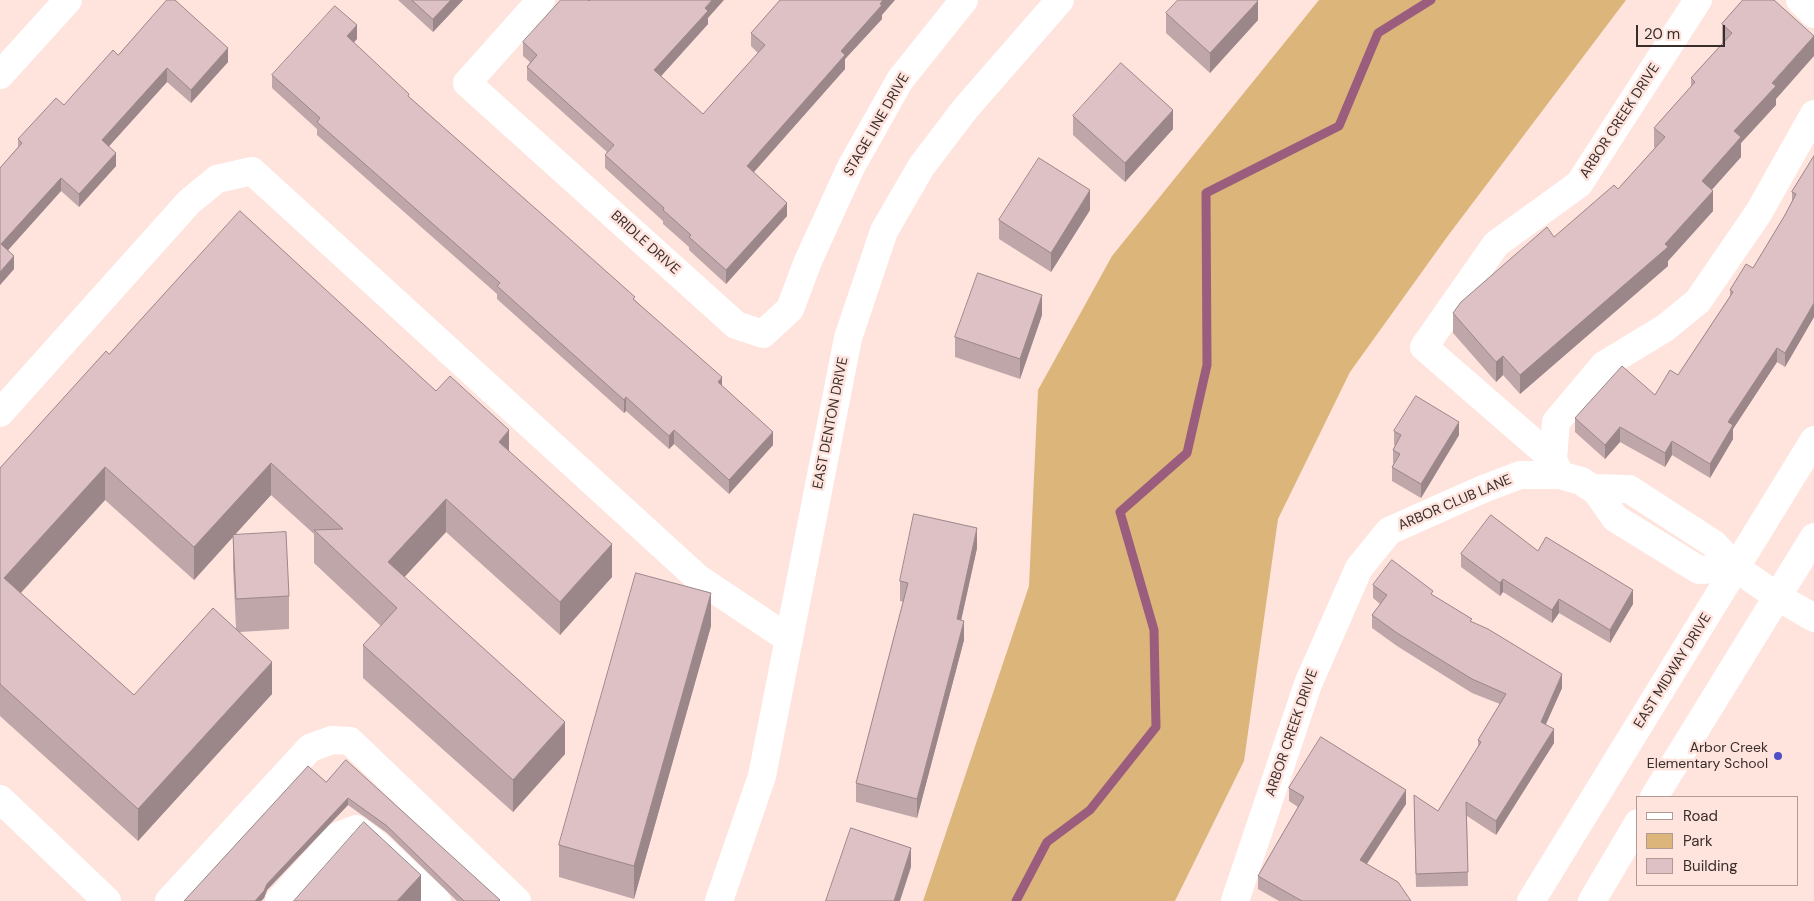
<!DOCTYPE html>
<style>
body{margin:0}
#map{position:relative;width:1814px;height:901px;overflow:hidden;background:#ffe3dd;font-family:"DM Sans",sans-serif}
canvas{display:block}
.legend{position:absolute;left:1636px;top:796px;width:162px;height:90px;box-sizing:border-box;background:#ffe3dd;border:1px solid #af9a96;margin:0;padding:6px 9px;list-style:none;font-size:15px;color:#372d2b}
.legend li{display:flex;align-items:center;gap:10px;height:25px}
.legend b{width:25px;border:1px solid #af9a96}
.scale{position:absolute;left:1636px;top:25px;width:89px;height:22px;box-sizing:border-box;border:2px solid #372d2b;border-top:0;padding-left:6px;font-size:15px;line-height:18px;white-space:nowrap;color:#372d2b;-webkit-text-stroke:4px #ffe3dd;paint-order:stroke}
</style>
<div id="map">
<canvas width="1814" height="901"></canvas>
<ul class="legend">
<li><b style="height:6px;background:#fff"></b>Road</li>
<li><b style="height:14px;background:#dcb57a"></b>Park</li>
<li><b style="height:14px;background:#ddc1c4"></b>Building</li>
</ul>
<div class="scale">20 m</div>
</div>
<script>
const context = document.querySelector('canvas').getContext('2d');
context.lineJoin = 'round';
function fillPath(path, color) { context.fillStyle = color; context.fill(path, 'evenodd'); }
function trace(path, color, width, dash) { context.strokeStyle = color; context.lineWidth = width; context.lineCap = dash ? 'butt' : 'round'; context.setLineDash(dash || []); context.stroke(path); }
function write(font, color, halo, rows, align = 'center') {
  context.font = font + ' "DM Sans",sans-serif'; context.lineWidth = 5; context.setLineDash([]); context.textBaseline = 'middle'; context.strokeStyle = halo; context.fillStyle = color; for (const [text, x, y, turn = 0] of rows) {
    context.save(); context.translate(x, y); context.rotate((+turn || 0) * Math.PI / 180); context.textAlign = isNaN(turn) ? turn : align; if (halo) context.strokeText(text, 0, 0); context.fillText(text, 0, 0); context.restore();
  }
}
fillPath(new Path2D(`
 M1319,0H1626L1447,237L1350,372L1278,519L1244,761L1175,901H923L1029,586L1038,390L1112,256Z`), '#dcb57a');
trace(new Path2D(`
 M1016,901L1047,842L1090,810L1156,727L1154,630L1120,512L1187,453L1207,365L1206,193L1339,126L1378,33L1431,0`), '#9a5d7d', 9);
trace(new Path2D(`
 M541,0L467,83L736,325L763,334L790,309L808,261L851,167L900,80L964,0
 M1800,0L1814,14
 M0,75L68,0
 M0,413L189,202L217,179L252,171L699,579L789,639
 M1553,459L1424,347L1496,244L1579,184L1698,0
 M1558,471L1553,459L1556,422L1604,365L1665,328L1698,301L1759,212L1814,114
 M1594,488L1615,518L1699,570L1736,568
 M1594,488L1629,489L1714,544L1736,568
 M1778,597L1814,618
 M0,799L107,901
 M169,901L310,748L332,740L350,741L517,901
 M279,901L338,836L356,829L376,844L437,901
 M719,901L762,776L848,338L884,231L921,167L965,109L1060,0
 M1235,901L1308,684L1359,568L1389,531L1483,489L1520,475H1560L1581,481L1596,491`), '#fff', 28);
trace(new Path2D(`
 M1736,568L1778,597
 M1654,797L1814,537
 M1531,901L1814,440
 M1592,901L1638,823`), '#fff', 28);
fillPath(new Path2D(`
 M398,0H463L433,32Z
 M1743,0L1776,99V105L1741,143V157L1711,190L1713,211L1668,261V266L1520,394L1503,375L1496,382L1453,333V313L1618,189L1655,148L1654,147V128L1691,87V78L1722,44V24Z
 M589,1L708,18V24L661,76L703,114L758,53L751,46V33L882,15V19L845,59V69L753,172L787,216L726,284L689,250V247L663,224V221L605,168V155L607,152L527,80V67L530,62L523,56V42Z
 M1166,13L1258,20L1210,73L1166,33Z
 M357,39L353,42L409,97L635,300L722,386L773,445L729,494L674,444L669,449L626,411L624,413L497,299V294L317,135V129L272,88V75Z
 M118,55L228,62L191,103L167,82L109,146L116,166L79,207L61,191L8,250L14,269L0,285V168L18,147V139L64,105Z
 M1073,116L1173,129L1125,182L1073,135Z
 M1814,156V317L1785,367L1777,362L1733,429V439L1710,478L1672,455L1665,467L1620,442L1605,459L1575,432V418L1655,395L1678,375L1730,296V290L1753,268L1785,215L1792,201V192Z
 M1090,210L1051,272L999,239V220Z
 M1042,315L1020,379L955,357V337Z
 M109,354L436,391L509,452L612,577L560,635L446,532L404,577L565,754L513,812L363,678V645L381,626L314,563V534L271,495L235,534L289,596V629L240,632L272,694L138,841L0,716V468ZM105,500L194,580L233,537V567L236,628L134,695L21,593Z
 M1394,431L1459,435L1421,498L1392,481V467L1394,464L1393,463V450L1395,445H1394Z
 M977,548L961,620L964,640L917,818L856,802V783L904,602L900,601V581Z
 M1538,551L1633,604L1610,643L1559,613L1552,623L1503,592L1500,596L1461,567V554Z
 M1373,585L1433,596L1472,622L1562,688L1546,724L1554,743L1496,835L1467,816L1468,886L1416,887L1414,809L1438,811L1478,747V740L1500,704L1472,693L1397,646L1372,628V615L1380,604L1373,598Z
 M711,626L634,899L559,877V845Z
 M326,782L500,901H457L387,833L348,805L267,890L264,898L261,901H184Z
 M1289,788L1406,804L1367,864L1411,901H1279L1258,889V876L1298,807L1289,801Z`), '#bea6a9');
fillPath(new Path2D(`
 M451,0H463L433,32V19Z
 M712,0H724L708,18V24L654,84V70Z
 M883,0H895L882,15V19L845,59V69L747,180V166Z
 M1258,1V20L1210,73V53Z
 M357,25V39L347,50V36Z
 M1814,36V56L1776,99V105L1741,143V157L1702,201V181L1734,131L1772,83Z
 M228,48V62L191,103V90Z
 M167,68V82L102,154V140Z
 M1173,110V129L1125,182V163Z
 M116,153V166L79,207V194Z
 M61,178V191L1,258V244Z
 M1090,190V210L1051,272V253Z
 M1713,191V211L1668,261V266L1520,394V375L1665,244Z
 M787,203V216L726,284V270Z
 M14,256V269L0,285V272Z
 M1042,295V315L1020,379V359Z
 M1814,303V317L1785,367V353Z
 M1777,348V362L1733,429V439L1710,478V464L1728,422Z
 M1503,356V375L1496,382V362Z
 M722,377V391L718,382Z
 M626,397V411L624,413V400Z
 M1459,422V435L1421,498V484Z
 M1620,427V442L1605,459V445Z
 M509,430V463L499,442Z
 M674,430V444L669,449V436Z
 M773,432V445L729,494V480Z
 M1672,441V455L1665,467V453Z
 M271,463V495L194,580V547Z
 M105,467V500L4,611V578Z
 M446,499V532L388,595V562Z
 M977,528V548L957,639V619Z
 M612,544V577L560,635V602Z
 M1503,579V592L1500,596V583Z
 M1633,590V604L1610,643V630Z
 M711,593V626L634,899V866Z
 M1559,599V613L1552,623V610Z
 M964,621V640L917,818V799Z
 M272,662V694L138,841V809Z
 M1562,674V688L1541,735V722Z
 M565,722V754L513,812V780Z
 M1554,729V743L1496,835V821Z
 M1406,790V804L1360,874V860Z
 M348,798V805L267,890L264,898L261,901H255L267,884Z
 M911,848V867L900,901H894Z
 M421,875V901H397Z`), '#9b8789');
const building = new Path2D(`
 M167,0H175L228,48L191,90L167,68L102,140L116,153L79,194L61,178L1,244L14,256L0,272V168L22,143L18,139L56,98L64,105L113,50L118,55Z
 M412,0H451L433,19Z
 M561,0H588L589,1L590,0H712L705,8L708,11L654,70L703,114L765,45L751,33L780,0H883L880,4L882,5L841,51L845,55L747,166L787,203L726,270L689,237L691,235L663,210L664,208L605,155L614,145L527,67L537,55L523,42Z
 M1178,0H1257L1258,1L1210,53L1166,13Z
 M1743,0H1774L1814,36L1772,83L1776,86L1734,131L1741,137L1702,181L1713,191L1665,244L1668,247L1520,375L1503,356L1496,362L1453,313L1461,302L1547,227L1554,237L1614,185L1618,189L1665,137L1654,128L1695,82L1691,78L1732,33L1722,24Z
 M335,6L357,25L347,36L409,94L408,96L553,224L635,297L633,299L722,377L718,382L773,432L729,480L674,430L669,436L626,397L624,400L497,286L500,283L317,122L320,118L272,75Z
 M1121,63L1173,110L1125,163L1073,116Z
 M1814,156V303L1785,353L1777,348L1728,422L1733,425L1710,464L1672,441L1665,453L1620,427L1605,445L1575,418L1622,366L1655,395L1670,370L1678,375L1733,292L1730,290L1746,264L1753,268L1785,215L1796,194L1792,192Z
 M1039,158L1090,190L1051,253L999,220Z
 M240,211L436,391L450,376L509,430L499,442L612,544L560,602L446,499L388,562L565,722L513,780L363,645L397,608L314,530L343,529L271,463L194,547L105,467L4,578L134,695L213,608L272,662L138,809L0,684V468L106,351L109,354Z
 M978,273L1042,295L1020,359L955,337Z
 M1416,396L1459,422L1421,484L1392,467L1400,454L1393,450L1401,435L1394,431Z
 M914,514L977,528L957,619L964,621L917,799L856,783L908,583L900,581Z
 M1491,515L1538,551L1546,537L1633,590L1610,630L1559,599L1552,610L1503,579L1500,583L1461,554Z
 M286,532L289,596L236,599L233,535Z
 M1392,560L1433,591L1431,594L1472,619L1470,621L1488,629L1562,674L1541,722L1554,729L1496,821L1466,802L1468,872L1416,874L1414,795L1438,811L1481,742L1478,740L1506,694L1472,679L1397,633L1372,615L1387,595L1373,585Z
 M636,573L711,593L634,866L559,845Z
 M1321,737L1406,790L1360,860L1398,882L1411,901H1302L1258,876L1304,797L1289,788Z
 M346,760L500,900L499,901H464L387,826L348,798L267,884L264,891L255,901H184L308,766L326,782Z
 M364,822L421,875L397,901H294Z
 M851,828L911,848L894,901H826Z`);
fillPath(building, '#ddc1c4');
trace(building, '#9b8789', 1);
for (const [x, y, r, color] of [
 [1778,756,5,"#514fc6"]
]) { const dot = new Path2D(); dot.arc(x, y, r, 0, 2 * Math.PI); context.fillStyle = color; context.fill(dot); trace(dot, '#ffe3dd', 2); }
write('14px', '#372d2b', '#ffe3dd', [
 ["ARBOR CREEK DRIVE",1620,121,-57],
 ["STAGE LINE DRIVE",877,125,-60],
 ["BRIDLE DRIVE",645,243,42],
 ["EAST DENTON DRIVE",831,423,-79],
 ["ARBOR CLUB LANE",1455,503,-23],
 ["EAST MIDWAY DRIVE",1673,671,-58],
 ["ARBOR CREEK DRIVE",1292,733,-71]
]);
write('14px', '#372d2b', '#ffe3dd', [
 ["Arbor Creek",1768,748],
 ["Elementary School",1768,764]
], 'right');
</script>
